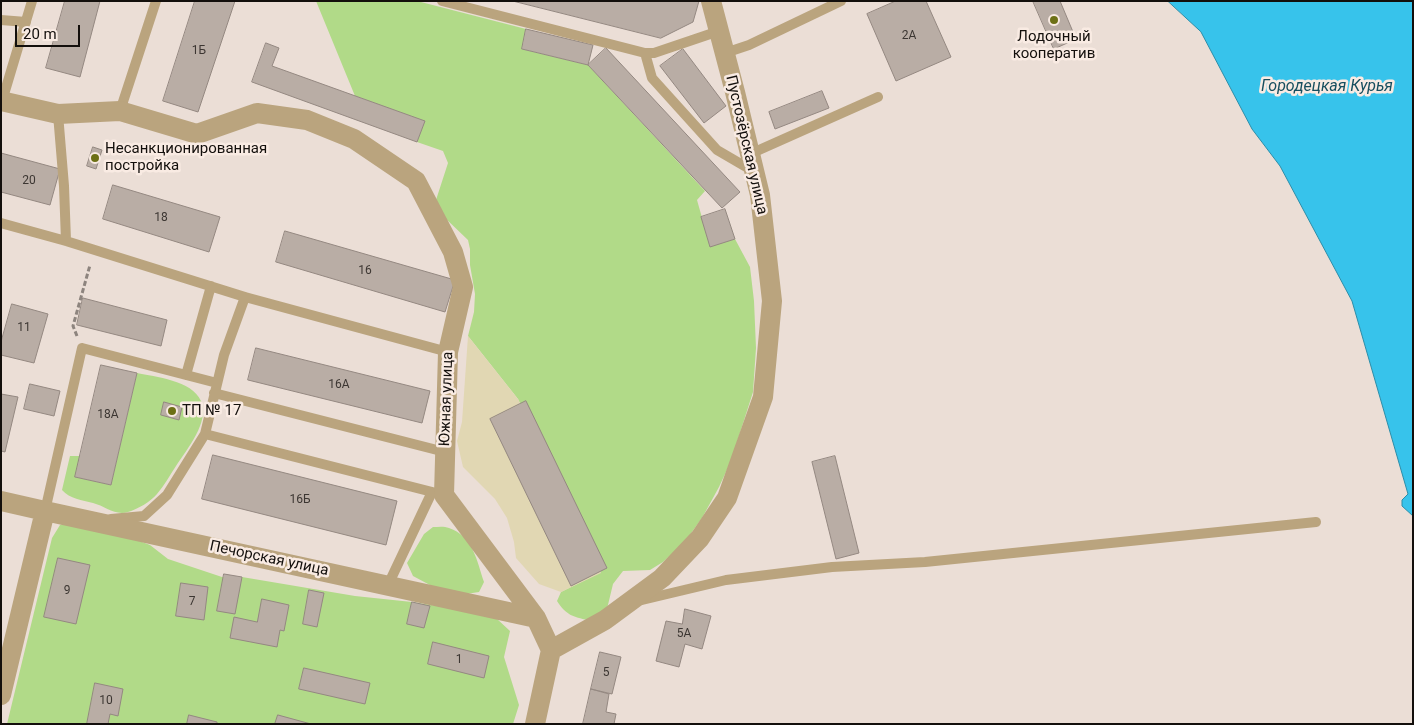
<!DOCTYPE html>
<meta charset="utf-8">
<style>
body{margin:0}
#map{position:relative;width:1414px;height:725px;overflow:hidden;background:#ebded6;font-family:Roboto,sans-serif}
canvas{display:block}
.frame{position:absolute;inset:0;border:2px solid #130f0c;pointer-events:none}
.scale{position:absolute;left:15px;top:25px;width:65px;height:22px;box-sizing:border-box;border:2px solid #130f0c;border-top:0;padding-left:6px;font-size:15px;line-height:18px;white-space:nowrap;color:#130f0c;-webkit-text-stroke:4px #f9ebe3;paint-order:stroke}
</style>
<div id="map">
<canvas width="1414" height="725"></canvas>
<div class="frame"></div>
<div class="scale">20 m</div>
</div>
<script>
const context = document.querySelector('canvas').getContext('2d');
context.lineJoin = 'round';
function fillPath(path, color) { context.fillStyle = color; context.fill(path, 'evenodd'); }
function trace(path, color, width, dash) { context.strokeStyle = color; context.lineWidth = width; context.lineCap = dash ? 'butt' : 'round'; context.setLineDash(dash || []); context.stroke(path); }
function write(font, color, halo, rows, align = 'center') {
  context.font = font + ' Roboto,sans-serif'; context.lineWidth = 5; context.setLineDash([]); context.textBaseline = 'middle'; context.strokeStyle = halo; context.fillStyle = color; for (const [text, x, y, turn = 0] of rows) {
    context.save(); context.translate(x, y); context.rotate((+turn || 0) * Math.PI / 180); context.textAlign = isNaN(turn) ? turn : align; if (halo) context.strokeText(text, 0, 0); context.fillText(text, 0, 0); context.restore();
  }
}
fillPath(new Path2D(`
 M316,1H417L526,29L522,49L588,65L705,191L697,200L710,246L735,239L750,267L754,301L756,348L753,392L731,461L719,487L702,518L684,543L663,562L650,570L623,571L613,584L607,609L588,620C573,617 566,615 557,601L561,592L601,572L518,399L468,336L474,312L475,294L470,265V249L468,240L444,217L436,200L448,163L443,151L417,142L424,121L355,96Z
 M137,373C155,377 192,380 201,401C210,422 187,449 176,466C170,475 164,486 157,494C150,502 138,509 128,512C115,516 105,506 93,503C82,500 70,499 62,490L70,456H80L76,477L111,485Z
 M71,521L121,534L150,545L168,559L222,577H242L355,596L412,602L464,610L496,618L510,631L504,657L519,705L513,724H7L52,538L60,525Z
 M433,527C438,527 444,526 449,528C473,536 477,561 484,582L479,592L466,594L443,592L413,576L407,563L424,534Z`), '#b1da88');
fillPath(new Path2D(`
 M468,336L518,399L601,573L561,592L539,584L516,558L514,542L507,518L495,499L463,467L457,441L462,422Z`), '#e1d7b3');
const water = new Path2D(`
 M1168,1H1413V516L1402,506V500L1408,494L1352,301L1280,166L1252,129L1201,32Z`);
fillPath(water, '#37c3eb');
trace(water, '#2c8da8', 1);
const building = new Path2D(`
 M65,1H100L80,77L46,68Z
 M195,1H235L198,112L163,101Z
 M513,1H699L693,22L661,38Z
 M896,1H926L951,57L896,81L867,14Z
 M1033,1H1060L1076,39L1054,49Z
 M526,29L593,45L588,65L522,49Z
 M266,43L279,48L272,66L425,121L417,142L252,82Z
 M606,48L740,192L722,208L588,65Z
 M683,49L726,106L704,123L660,66Z
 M822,91L829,108L775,129L769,112Z
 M93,147L102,150L96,169L87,166Z
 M1,153L60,169L50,205L1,192Z
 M113,185L220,217L209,252L103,219Z
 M725,209L735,239L710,247L701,217Z
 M285,231L455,280L445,312L276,262Z
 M83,298L167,320L161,346L77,325Z
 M12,304L48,314L34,363L1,355V342Z
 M256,348L430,391L422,423L248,380Z
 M101,365L137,373L111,485L75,477Z
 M30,384L60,391L54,416L24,409Z
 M1,394L18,397L5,452L1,451Z
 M526,401L607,568L571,586L490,419Z
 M164,402L182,407L179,420L161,415Z
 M213,455L397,501L386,545L202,499Z
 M835,456L859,553L836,559L812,462Z
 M58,558L90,565L76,624L44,617Z
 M224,574L242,577L235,614L217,611Z
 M181,583L208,587L204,620L176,616Z
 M309,590L324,593L317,627L303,624Z
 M262,599L289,605L284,631L280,630L277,647L230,638L234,617L257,622Z
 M412,602L430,606L424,628L407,624Z
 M685,609L711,616L702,649L685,644L679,667L656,661L666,621L682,624Z
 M433,642L489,656L484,678L428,664Z
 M600,652L621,657L612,694L591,689Z
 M304,668L370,683L365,704L299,689Z
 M95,683L123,689L118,716L110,714L108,724H87Z
 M591,689L609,694L606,712L616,714L614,724H583Z
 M189,715L217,722V724H187Z
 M278,715L311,724H275Z`);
fillPath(building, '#b9ada5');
trace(building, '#948881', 1);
trace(new Path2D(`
 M77,336L73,326L90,265`), '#8d847e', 3, [5, 2.5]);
trace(new Path2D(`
 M442,1L645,53H654L719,31
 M1,20L26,22
 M645,53L652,78L717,150L753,171
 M725,53L749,45L841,1
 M2,101L32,1
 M120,111L156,1
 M58,114L64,186L66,241
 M750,154L878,97
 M1,223L66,241L245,297L448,352
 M245,297L224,355L205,434L444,495
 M186,375L211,286
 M214,393L445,452
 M45,511L82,348L217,383
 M111,519L144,516L167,495L205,434
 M388,585L432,492
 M642,600L726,580L832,567L925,562L1316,522`), '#baa47e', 10);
trace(new Path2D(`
 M1,101L58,114L120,111L197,134L257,113L307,120L354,139L416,181L453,252L463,287L448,352L444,495L536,618L551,650L535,724
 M1,501L45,511L536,618
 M551,650L605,620L662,578L700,538L727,498L763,397L772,301L760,195L735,92L711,1
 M1,695L45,511`), '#baa47e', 20);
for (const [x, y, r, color] of [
 [1054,20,5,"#6c7015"],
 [95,158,5,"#6c7015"],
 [172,411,5,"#6c7015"]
]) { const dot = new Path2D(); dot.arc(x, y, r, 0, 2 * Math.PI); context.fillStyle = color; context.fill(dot); trace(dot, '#f9ebe3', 2); }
write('12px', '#3c3632', null, [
 ["2А",909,36],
 ["1Б",199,51],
 ["20",29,181],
 ["18",161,218],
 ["16",365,271],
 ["11",24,328],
 ["16А",339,385],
 ["18А",108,415],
 ["16Б",300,500],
 ["9",67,591],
 ["7",192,602],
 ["5А",684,634],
 ["1",459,660],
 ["5",606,673],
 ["10",106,701]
]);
write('15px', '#130f0c', '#f9ebe3', [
 ["Лодочный",1054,37,"center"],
 ["кооператив",1054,54,"center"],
 ["Несанкционированная",105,149],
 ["постройка",105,166],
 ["ТП № 17",182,411]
], 'left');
write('15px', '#130f0c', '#f9ebe3', [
 ["Пустозёрская улица",746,145,77],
 ["Южная улица",447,399,-88],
 ["Печорская улица",269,559,12]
]);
write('italic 16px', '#164e5f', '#f9ebe3', [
 ["Городецкая Курья",1327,87]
]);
</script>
